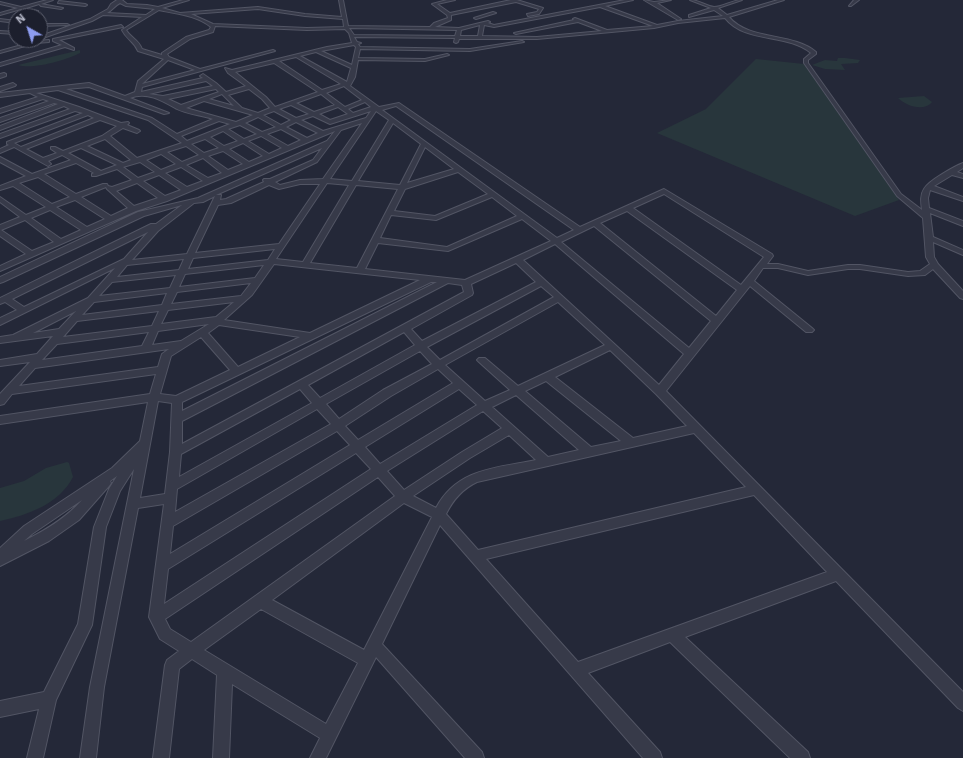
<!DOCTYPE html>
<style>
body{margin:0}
#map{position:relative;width:963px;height:758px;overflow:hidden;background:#242838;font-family:"Work Sans",sans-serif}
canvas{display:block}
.north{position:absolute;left:8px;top:8px;width:40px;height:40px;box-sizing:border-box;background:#1c1f2d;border:1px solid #585b6a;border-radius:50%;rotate:321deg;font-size:11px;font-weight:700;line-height:16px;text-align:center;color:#b2b5c5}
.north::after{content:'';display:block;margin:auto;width:14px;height:18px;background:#8d9cef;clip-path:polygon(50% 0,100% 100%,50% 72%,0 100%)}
</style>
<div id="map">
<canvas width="963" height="758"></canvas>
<div class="north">N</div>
</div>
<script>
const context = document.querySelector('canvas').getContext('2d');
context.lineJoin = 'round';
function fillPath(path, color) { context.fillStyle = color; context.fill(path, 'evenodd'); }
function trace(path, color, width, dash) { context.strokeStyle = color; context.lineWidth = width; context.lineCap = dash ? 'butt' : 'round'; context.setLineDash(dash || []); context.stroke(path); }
fillPath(new Path2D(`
 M80,50V53C67,60 32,70 18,65Z
 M838,58H845L860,60L858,63L841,64L845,70L825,69L812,65L825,60L837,61Z
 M756,59L804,64L899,200L855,216L657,133L706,109Z
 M924,96L932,102C924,112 906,106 898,98Z
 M67,462L69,463L73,477C59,504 28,515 0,521V488L24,481L46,468Z`), '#28363c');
const street = new Path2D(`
 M47,0H53L41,4L63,8L61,9L41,6L39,4L23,9L38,11L27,16H21L30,12L22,11L21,9L0,15V13L18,8L0,4V2L21,7Z
 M117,0H122L127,4L147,5L158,7L183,0H189L162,8L180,13L258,7L305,14L342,17L339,0H343L348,26L430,27L434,23L448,18L447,15L432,4L447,0H455L437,4L450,13L511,0H517L543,8L539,14L528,16L527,14L537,12L539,9L516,2L451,15V20L435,27L459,28L488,21L490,22L488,23L494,25L625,0H633L605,6L657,25L678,21L723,16L714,10L689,17V15L711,8L690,0C699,0 706,6 714,7C722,7 733,0 742,0L718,8L727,15L778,0H784L729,17C749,41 793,32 816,52V54L808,60V63L901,194L922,210C921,202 920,195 924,189C928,181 955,166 963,163V168L957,172L963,174V178L952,175L934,186L963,197V201L930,190L928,198L929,208L963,221V226L930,213L933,237L963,250V255L933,242L934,257L938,264L963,291V299L960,298L933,269L925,275L908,276L860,269H848L808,275L778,268H763L754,281L812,328L814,330L812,332H806L750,286L666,391L963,692V711L958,708L836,581L685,637L808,752L810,758H790L670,642L588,673L660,752L662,758H643L440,525L382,644L482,752L484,758H465L376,657L326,758H310L320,738L232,684L229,758H213L217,675L192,659L179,669L169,758H153L165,665L167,660L179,651L160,639L149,617L164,504L138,508L104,687L96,758H80L90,687L134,469L120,491L106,527L92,625L56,700L43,758H27L39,709L0,717V701L44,692L78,624L94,527L109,489L117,476L110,481L111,483L109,486L79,520L49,541L0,566V548L24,526L112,468L140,441L148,402L0,424V416L150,394L156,374L12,394L4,404L0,405V394L30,362L0,366V360L37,354L53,336L0,343V337L13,335L88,298L115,268L0,325V318L17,310L5,302L0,304V298L151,224H156L182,205L144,216L3,282L0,283V277L138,212L198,198L327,141L335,131L167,201L136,211L0,271V266L26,254L0,236V225L20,217L0,202V197L26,215L46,207L13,186L0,190V186L26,176L0,162V157L32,174L71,160L62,155L48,161L51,164L48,166L14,147L0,153V149L9,145L7,144V142L83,113L75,111L0,138V134L70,109L64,106L0,130V126L58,104L54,103L0,122V118L49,101L43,99L0,113V109L38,97L30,93L0,97V93L89,83L125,96L135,92L138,81L164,59L138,51C133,40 127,40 122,30L142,17L103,15L92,21L40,39V36L90,19L108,9L111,4ZM120,3L126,6L155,9L146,15L107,13C113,10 114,6 120,3ZM600,7L653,26L607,30L575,18L573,19L574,20L514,33L516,34L578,22L602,31L537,37L482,36L484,25L494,27ZM258,9L305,16L343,19L344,27L307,28L213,24L191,14ZM159,10C177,14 196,15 211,27L209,30L186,37L162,53V55L142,49C138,39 132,39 126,30ZM725,18C746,44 787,33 811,53L804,59V63L897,196L923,218L926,257L930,264L920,271L908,272L860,265H848L808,271L778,264H767L773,256L772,254L664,189L580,227L399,103L379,107L350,86L355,77L358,60L425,61L449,55L447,54L425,59L358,58L360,49L470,51L524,42L522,41L470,49L360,47L358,44L361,43L357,42L354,37L455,38L454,42L456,43L458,42L459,39H537L654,28L678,23ZM480,25L478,36H460L461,30ZM215,26L307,30L345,29L349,33L352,43L327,47L232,70L225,68L228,73L246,86L226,92L216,83L203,74L200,76L203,78L141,92L142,87L275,51L273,50L200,69L169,57L167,54L190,39L213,32ZM349,28L457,30L455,36L354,35ZM354,45L356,47L352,65L321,51ZM316,52L351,68L347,82L300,56ZM296,57L341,84L322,90L279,61ZM168,60L195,70L142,84L143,83ZM274,63L318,92L275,107L266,97L235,72ZM206,81L213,86L163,96L149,94ZM344,86L345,87L362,100L345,107L326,93ZM89,87L164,114L169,113L130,98C147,91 163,101 177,109C184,113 204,116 213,119L177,134L152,118L66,89ZM216,89L219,92L181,105L168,99ZM249,89L262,99L270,108L258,113L242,108L228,95ZM58,90L148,120L182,143L137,158L110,136L123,128L137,133L140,131L139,130L127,125L129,123L128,122L121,123L79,107L36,93ZM222,94L234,106L209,99ZM321,94L335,105L314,112L296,103ZM204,101L253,115L236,122L186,108ZM365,102L371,107L353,113L348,109ZM291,105L309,114L296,118L279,109ZM396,106L574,230L557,238L382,110ZM338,107L348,114L330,120L319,114ZM274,111L291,120L281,125L263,115ZM371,111L366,118L323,131L301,120L313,116L330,124ZM376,111L389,120L352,181L330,179ZM88,115L94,118L21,147L14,143ZM258,117L276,127L262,132L245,123ZM100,120L117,126L102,136L63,151L55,147H51V149L57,153L43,158L26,149ZM219,121L230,124L187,141L181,136ZM296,122L318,133L307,138L286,127ZM362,123L323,179L300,180L280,185L275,182L317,162L341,130ZM393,123L421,144L400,185L358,181ZM240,125L257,134L244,139L228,129ZM281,129L301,140L288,146L267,134ZM223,131L238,141L224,146L210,137ZM261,136L282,148L269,154L248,141ZM105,139L131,160L123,163L87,146ZM205,139L219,148L204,153L191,144ZM243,143L263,156L249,162L229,149ZM186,146L199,155L182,162L167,152ZM425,147L454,169L407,183ZM81,148L117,165L101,171L68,153ZM322,148L313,160L270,179H264L263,180L264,182L226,199L220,200L221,195H216ZM223,151L243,164L228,170L208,156ZM161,154L176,164L161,170L146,160ZM203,158L222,173L208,178L186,165ZM140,162L155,172L138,178L123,167ZM76,163L94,173L92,174V176H96L117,169L132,180L112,187L108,186L107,184H103L76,194L44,174ZM181,167L203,181L187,187L165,173ZM458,172L488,194L435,216L394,211L405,189ZM159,175L181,190L165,196L143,181ZM38,177L70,197L52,204L19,183ZM137,183L158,198L134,206L116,191ZM327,183L349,185L303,262L276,259ZM300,184H320L279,244L195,253L218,205L231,203L269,185L279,189ZM356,185L398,189L357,268L310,263ZM106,187L107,189L128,208L111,216L81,197ZM664,194L764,257L741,285L633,208ZM215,196L187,254L132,260L158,231L194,203L203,202ZM492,197L517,216L447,247L380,238L391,215L436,220ZM75,200L105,219L87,227L56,207ZM50,210L81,230L61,239L31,218ZM627,211L737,290L716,316L600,223ZM522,219L551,241L465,280L365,269L378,243L448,251ZM25,220L54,242L32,251L1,230ZM594,226L711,321L689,348L561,242ZM148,232L124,259L24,307L12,299ZM555,244L684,354L659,385L523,260ZM275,249L268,260L188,269L193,258ZM184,259L179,270L117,277L127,265ZM516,263L536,282L422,341L411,329L472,295L473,293L471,284ZM274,264L420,280L310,333L224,320L252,295ZM264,265L255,278L179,287L185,274ZM176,275L170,288L99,296L112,282ZM431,282H437L182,411V402ZM251,283L241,296L171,304L177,292ZM448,283L462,285L464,292L182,444V421ZM541,286L554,297L440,360L427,347ZM167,293L162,305L82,315L94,302ZM234,302L216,317L161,324L168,310ZM558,302L605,345L518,386L485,358H479L477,360L479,362L510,390L485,401L445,365ZM76,311L59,329L33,333ZM159,311L152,326L63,337L77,321ZM209,324L181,341L152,345L158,331ZM219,325L300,337L238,367L208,333ZM149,332L142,346L42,360L57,344ZM404,332L415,345L320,398L308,385ZM201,337L230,370L176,396L160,394L171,356ZM169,349L162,354L158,367L19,386L35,368ZM610,350L656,394L687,426L633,438L555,377ZM420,351L432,364L383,390L339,419L326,404ZM438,369L453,383L358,440L345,426L391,396ZM546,381L621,441L591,447L525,391ZM300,389L312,403L179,477L181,454ZM459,389L477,405L380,464L365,447ZM516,395L579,450L548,457L492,407ZM158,401L172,403L170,452L165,494L140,498ZM317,409L331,424L175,512L177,489ZM483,411L502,428L462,452L404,490L387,471ZM337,431L350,445L170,554L173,526ZM694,433L746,487L478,550L446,514C453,500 462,489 477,482ZM509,435L536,460C497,468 457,468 436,508L413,496L470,458ZM356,453L371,469L164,604L168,569ZM378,477L395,496L191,642L170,629L165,619ZM754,495L827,572L578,662L486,559ZM82,500C66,518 46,530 24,541L32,534ZM404,503L432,517L364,650L272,600ZM261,609L358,663L326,724L204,650Z
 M644,0L654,2L671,0L657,3L681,19L678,20Z
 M854,0H859L851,6H849Z
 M59,1L85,4L87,5L85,6L58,3Z
 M493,12L496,13L476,19L474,18Z
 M0,19L16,21V23L0,21Z
 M40,24H67L69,25L40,26Z
 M121,25L123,27L59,40L74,48V50L65,47L0,66V63L62,45L53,41V39Z
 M0,31L16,32V34L0,33Z
 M49,40V42L36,43L0,53V51L36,41Z
 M4,73L6,74V76L0,78V74Z
 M13,83L16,85L15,86L0,91V87Z`);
trace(street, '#525564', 2);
fillPath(street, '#373a49');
</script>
